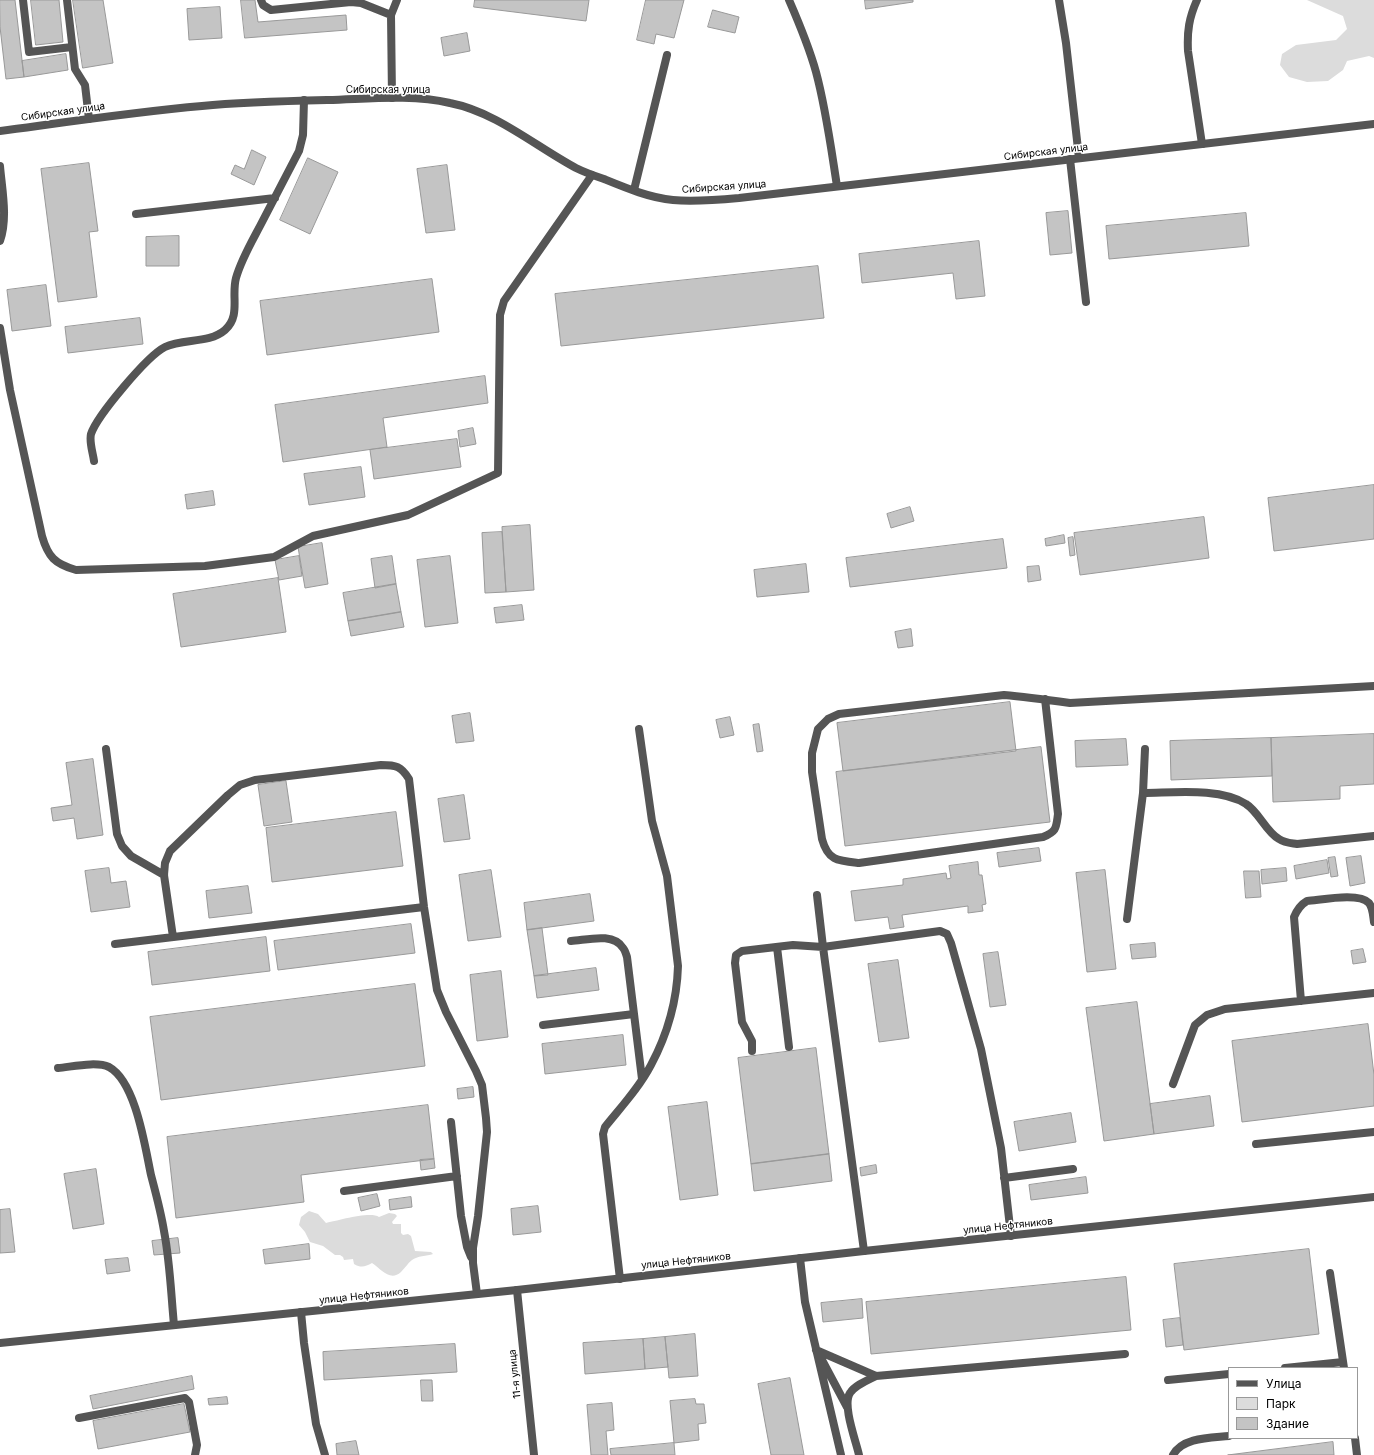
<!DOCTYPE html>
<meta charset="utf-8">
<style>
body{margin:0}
#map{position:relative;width:1374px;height:1455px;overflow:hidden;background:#fff;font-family:Inter,sans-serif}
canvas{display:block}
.legend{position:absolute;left:1228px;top:1367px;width:130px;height:72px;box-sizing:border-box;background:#fff;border:1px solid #999;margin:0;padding:5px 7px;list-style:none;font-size:12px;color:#000}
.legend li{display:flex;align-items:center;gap:8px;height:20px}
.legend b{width:20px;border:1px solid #999}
</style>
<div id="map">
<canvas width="1374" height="1455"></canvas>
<ul class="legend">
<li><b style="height:5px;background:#555"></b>Улица</li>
<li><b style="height:11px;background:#dcdcdc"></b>Парк</li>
<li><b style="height:11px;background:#c4c4c4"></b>Здание</li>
</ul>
</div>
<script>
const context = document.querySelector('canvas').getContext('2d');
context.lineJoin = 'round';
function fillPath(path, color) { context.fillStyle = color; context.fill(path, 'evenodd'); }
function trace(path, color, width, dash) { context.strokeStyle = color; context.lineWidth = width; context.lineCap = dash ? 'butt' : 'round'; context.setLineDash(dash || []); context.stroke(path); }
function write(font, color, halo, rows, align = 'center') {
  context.font = font + ' Inter,sans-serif'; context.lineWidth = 3; context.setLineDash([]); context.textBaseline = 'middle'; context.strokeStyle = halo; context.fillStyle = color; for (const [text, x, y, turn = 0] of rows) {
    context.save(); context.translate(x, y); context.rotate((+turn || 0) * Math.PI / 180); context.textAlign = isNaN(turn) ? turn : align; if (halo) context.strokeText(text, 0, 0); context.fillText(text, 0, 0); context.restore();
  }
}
fillPath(new Path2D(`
 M1300,0H1374V58L1369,56L1347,61L1343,70L1328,81L1307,82L1289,77L1280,65L1282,54L1296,45L1336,40L1347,29L1343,16L1307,0Z
 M309,1211L318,1214L326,1223C337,1221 370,1211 379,1217L389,1213L395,1214L397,1216L392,1222L393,1224H401V1233L403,1235L408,1234L411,1236L415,1251L431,1252L433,1254C427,1256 417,1256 412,1260C408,1263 405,1268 401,1272C390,1282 381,1269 372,1263C365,1267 361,1268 354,1264L353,1259L344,1260L343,1257L340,1255H335L323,1246L310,1242L305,1232L299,1225L301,1217Z`), '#dcdcdc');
const building = new Path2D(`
 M0,0H15L24,77L6,79L0,27Z
 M31,0H59L63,42L36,45Z
 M73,0H103L113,63L83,68Z
 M241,0H255L258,22L346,15L347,30L245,38Z
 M475,0H589L586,21L474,7Z
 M646,0H684L674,38L656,34L654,44L637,40Z
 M865,0H913V2L866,9Z
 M220,7L222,38L189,40L187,9Z
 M713,10L739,17L735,33L708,27Z
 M467,33L470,51L444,56L441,38Z
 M66,54L68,70L24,77L22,61Z
 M252,150L266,157L254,185L231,174L235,165L244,169Z
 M308,158L338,172L310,234L280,220Z
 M89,163L98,231L89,232L97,297L58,302L41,169Z
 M447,165L455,230L426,233L417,169Z
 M1068,211L1072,253L1050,255L1046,213Z
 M1246,213L1249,246L1109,259L1106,226Z
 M179,236V266H146V237Z
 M979,241L985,296L956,299L953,273L862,283L859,254Z
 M818,266L824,318L561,346L555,294Z
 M432,279L439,332L267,355L260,301Z
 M46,285L51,326L12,331L7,290Z
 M140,318L143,344L68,353L65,327Z
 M485,376L488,403L383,418L387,447L283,462L275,405Z
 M473,428L476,444L460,447L458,431Z
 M457,439L461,467L374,479L370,450Z
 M361,467L365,497L309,505L304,474Z
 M1374,485V539L1274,551L1268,498Z
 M213,491L215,505L187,509L185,495Z
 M910,507L914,521L891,528L887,514Z
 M1204,517L1209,558L1080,575L1074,533Z
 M530,525L534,590L506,592L502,527Z
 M502,532L506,592L485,593L482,533Z
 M1064,535L1065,543L1046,546L1045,539Z
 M1073,537L1075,555L1070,556L1068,538Z
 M1003,539L1007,568L850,587L846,558Z
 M322,543L328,584L305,588L298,547Z
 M299,556L302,576L279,580L275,560Z
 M392,556L396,584L375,588L371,559Z
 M450,556L458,623L425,627L417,560Z
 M806,564L809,592L757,597L754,570Z
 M1039,566L1041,580L1028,582L1027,567Z
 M278,578L286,632L181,647L173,594Z
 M396,584L401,612L348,621L343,593Z
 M522,605L524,620L496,623L494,608Z
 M401,612L404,627L351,636L348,621Z
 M911,629L913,646L898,648L895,632Z
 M1010,702L1016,751L843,771L837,723Z
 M470,713L474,741L456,743L452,716Z
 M730,717L734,735L720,738L716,720Z
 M759,724L763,751L757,752L753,725Z
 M1374,734V784L1340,786V799L1273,802L1271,738Z
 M1271,738L1272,776L1171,780L1170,741Z
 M1126,739L1128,765L1076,767L1075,741Z
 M1041,747L1050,822L845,846L836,772Z
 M93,759L103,835L77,839L74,818L53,821L51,808L72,805L66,763Z
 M286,781L292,822L264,826L258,785Z
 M464,795L470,839L444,842L438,799Z
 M396,812L403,866L272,882L266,828Z
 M1039,848L1041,861L999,867L997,853Z
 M1361,856L1365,883L1350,886L1346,858Z
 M1335,857L1338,876L1331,877L1328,858Z
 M1327,860L1329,873L1296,879L1294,866Z
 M978,862L979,875H982L986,904L982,905L983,911L968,913V906L902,915L904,927L890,929L888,917L855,921L851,891L903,885V879L946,873L947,879L951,878L949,866Z
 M109,868L111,883L126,881L130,907L91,912L85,871Z
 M1286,868L1287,881L1262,884L1261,870Z
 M491,870L501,937L468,941L459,875Z
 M1105,870L1116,969L1087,972L1076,873Z
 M1244,871H1259L1261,897L1246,898Z
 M248,886L252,913L209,918L206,891Z
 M590,894L594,921L527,930L524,903Z
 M411,924L415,953L278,970L274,941Z
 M542,928L548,975L534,976L527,930Z
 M266,937L270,971L152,985L148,952Z
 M1155,943L1156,957L1132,959L1130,945Z
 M1363,949L1366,962L1353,964L1351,951Z
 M998,952L1006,1005L990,1007L983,954Z
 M898,960L909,1038L879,1042L868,964Z
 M596,968L599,990L537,998L534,976Z
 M501,971L508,1037L477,1041L470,975Z
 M415,984L425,1066L161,1100L150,1017Z
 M1137,1002L1154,1134L1104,1141L1086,1008Z
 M1368,1024L1374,1075V1106L1242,1122L1232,1041Z
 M623,1035L626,1065L545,1074L542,1044Z
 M816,1048L829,1154L751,1164L738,1058Z
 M473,1087L474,1097L458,1099L457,1089Z
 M1210,1096L1214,1126L1154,1134L1150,1104Z
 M707,1102L718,1195L680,1200L668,1107Z
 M428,1105L434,1159L301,1175L304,1202L176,1218L167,1137Z
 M1071,1113L1076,1142L1019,1151L1014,1122Z
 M829,1154L832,1181L754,1191L751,1164Z
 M434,1159L435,1168L421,1170L420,1160Z
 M876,1165L877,1173L861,1176L860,1168Z
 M96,1169L104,1224L73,1229L64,1174Z
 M1086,1177L1088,1193L1031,1200L1029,1185Z
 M377,1194L380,1206L361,1211L358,1198Z
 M411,1197L412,1207L390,1210L389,1200Z
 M538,1206L541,1232L513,1235L511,1209Z
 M10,1209L15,1252L0,1253V1210Z
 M178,1238L180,1253L154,1255L152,1241Z
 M309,1244L310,1259L265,1264L263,1250Z
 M1309,1249L1319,1334L1184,1350L1174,1264Z
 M128,1258L130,1271L107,1274L105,1260Z
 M1126,1277L1131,1330L871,1354L866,1302Z
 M862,1299L863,1318L823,1322L821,1303Z
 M1180,1318L1183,1345L1166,1347L1163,1320Z
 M695,1334L698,1376L669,1378L665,1337Z
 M665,1337L668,1367L645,1369L643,1339Z
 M643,1339L645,1369L585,1374L583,1343Z
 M455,1344L457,1372L324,1380L323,1352Z
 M192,1376L194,1389L93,1409L90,1396Z
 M790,1378L804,1455H771L758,1384Z
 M421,1380H432L433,1401H422Z
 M227,1397L228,1404L209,1405L208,1399Z
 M695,1399L696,1404H704L706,1423L698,1424L699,1440L674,1443L670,1401Z
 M612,1403L614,1430L606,1431L608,1455H591L587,1405Z
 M184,1404L190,1432L98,1449L93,1421Z
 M356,1441L359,1455H337L336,1444Z
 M1333,1442L1334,1455H1228Z
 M674,1443L675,1455H611L610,1449Z`);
fillPath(building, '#c4c4c4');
trace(building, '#999', 1);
trace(new Path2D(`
 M23,0L29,52L72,47
 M67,0L75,69L85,85L89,119
 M261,0L263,5L271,10L351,2L361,3L391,15
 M789,0C799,23 809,47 816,72C826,109 831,148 837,186
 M1059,0L1066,43L1079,158
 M1197,0C1189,18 1187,31 1188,51L1202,144
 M392,98L391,15L397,0
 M1070,159L1086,302
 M634,190L667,55
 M136,214L275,198
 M0,328L10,390L42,536C48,557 55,564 76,570L205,566L274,557L313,536L408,515L498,473L500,315L504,301L592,175
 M94,461C93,453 89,442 91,434C97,416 147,356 165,347C183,338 209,344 225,330C241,316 231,296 236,278C241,260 251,243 260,226C273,201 286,176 299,151L303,135L304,100
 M1045,699L1058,814C1056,828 1057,831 1043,837L859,863C838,861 828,861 822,839L812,772V753L818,729L828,719L839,714L1004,695C1026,697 1048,700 1070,703L1374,686
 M106,749L117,834L122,846L131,856L164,875
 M1143,793L1145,749
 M1127,919L1143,793C1172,793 1220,787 1246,804C1259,812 1266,832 1279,839C1285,843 1291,843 1297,844L1374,836
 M173,937L164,875L165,863L170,851L228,795L240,785L255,780L381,765C396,765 401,766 409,779L424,907L437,990L446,1012L476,1071L482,1085L486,1118L487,1132L478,1216L473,1248V1263L477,1294
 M571,941C587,940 613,932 623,948C625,950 626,954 627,957L642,1079
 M115,944L424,907
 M777,947L789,1047
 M1301,1001L1294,917C1297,910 1300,905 1307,901C1321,900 1359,892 1369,903C1373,908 1373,916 1374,922
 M543,1025L634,1014
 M752,1051V1041L742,1022L735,963L736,955L742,951L793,945L823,947L817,895
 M58,1068C71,1067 96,1061 109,1067C136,1082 145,1147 151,1175C156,1194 161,1212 164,1231C170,1262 171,1294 174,1325
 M1173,1084L1195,1025L1207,1015L1225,1009L1374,993
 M451,1122L461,1216L467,1247L471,1257
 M1256,1144L1374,1132
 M1004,1178L1073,1169
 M344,1191L457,1176
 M864,1251L823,947L940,931L947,934L951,943L981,1049L1001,1148L1011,1236
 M800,1258L805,1302L841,1455
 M1330,1273L1344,1368
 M620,1279L603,1134L605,1127C621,1107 639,1088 651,1065C667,1035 677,1000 678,966L667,876L652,821L639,729
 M301,1312L304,1343L316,1424L325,1455
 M816,1350L876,1376
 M822,1360L847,1407
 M1285,1368L1343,1362
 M1168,1380L1229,1374
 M79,1418L185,1398L189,1402L197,1445L195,1455
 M1355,1438L1357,1455
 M859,1455C856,1441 842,1405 850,1393C855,1385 868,1380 876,1376L1125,1354
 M1173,1455C1183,1437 1211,1438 1229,1436`), '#555', 8);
trace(new Path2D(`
 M0,131C67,122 134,112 202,106C243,102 286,101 328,100C368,99 411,94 450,103C496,112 535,146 576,168C584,172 595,176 604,179C626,188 650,198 673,200C695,202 717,200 739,198L1374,124
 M0,166C2,190 8,218 0,241
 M517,1290L534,1455`), '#555', 8);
trace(new Path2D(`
 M0,1343L517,1290L864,1251L1374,1197`), '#555', 8);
write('10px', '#000', '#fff', [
 ["Сибирская улица",388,90],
 ["Сибирская улица",63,112,-8],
 ["Сибирская улица",1046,152,-7],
 ["Сибирская улица",724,187,-4],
 ["улица Нефтяников",1008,1226,-6],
 ["улица Нефтяников",686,1261,-6],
 ["улица Нефтяников",364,1296,-6],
 ["11-я улица",515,1374,-96]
]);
</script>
